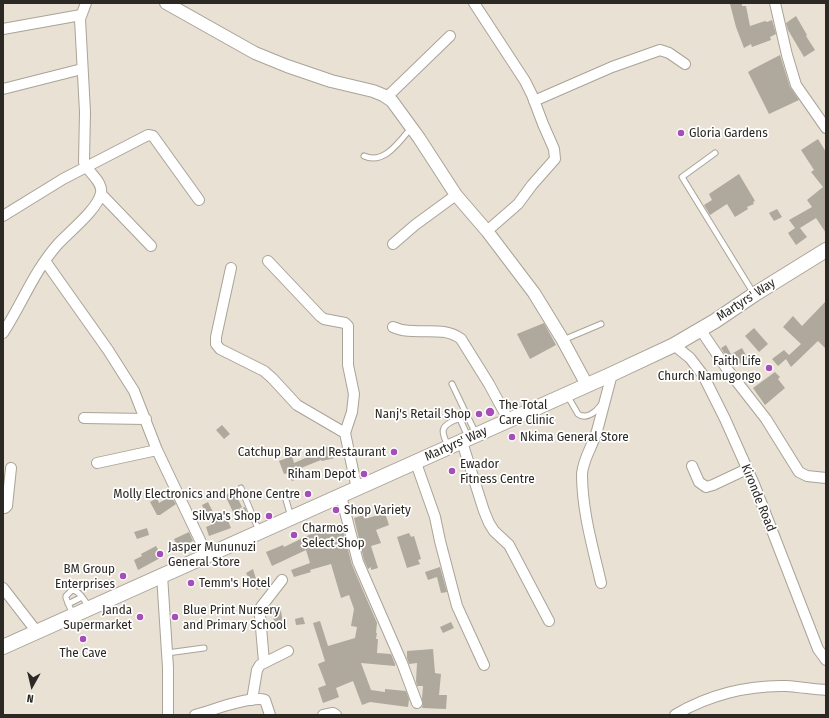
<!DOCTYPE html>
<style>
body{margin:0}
#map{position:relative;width:829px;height:718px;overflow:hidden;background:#e8e1d4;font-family:"Fira Sans Condensed",sans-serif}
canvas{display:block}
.frame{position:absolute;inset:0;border:4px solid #2c2924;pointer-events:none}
.north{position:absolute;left:12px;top:666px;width:40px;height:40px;-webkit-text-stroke:3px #fff;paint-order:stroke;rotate:188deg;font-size:11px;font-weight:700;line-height:16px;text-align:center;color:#2c2924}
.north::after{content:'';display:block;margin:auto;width:14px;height:18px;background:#2c2924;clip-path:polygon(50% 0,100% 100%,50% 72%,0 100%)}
</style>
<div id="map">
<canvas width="829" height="718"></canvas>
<div class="frame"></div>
<div class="north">N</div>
</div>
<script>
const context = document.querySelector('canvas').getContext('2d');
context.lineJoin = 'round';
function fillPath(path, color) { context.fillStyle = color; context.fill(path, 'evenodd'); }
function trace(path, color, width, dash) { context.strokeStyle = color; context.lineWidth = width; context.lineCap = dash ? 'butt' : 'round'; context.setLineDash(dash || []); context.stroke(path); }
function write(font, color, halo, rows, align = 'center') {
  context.font = font + ' "Fira Sans Condensed",sans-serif'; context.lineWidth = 3.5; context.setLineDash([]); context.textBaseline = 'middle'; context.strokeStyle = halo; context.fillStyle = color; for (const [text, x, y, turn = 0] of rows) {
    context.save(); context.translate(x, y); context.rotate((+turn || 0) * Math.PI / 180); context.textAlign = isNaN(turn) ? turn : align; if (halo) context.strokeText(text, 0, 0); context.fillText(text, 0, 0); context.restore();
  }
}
fillPath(new Path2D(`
 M735,3H742V6H746L750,26L765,21L767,22L772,20L776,34L770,37L771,40L752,47L751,44L744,48L736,27L730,4Z
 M796,16L807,35L806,36L815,50L804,57L788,30L786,23Z
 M780,55L790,87L799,100L769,114L748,72L753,69Z
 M818,139L826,152V233L816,218L800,228L807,237L796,245L788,233L795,228L789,220L812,207L807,200L823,187L811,172L814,170L801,150Z
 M739,174L755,201L753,202L754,204L747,207L748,209L735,217L727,204L710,215L704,205L712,200L709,194Z
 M777,209L782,217L774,221L769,213Z
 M826,301V349L818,341L791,367L786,359L778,366L772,359L784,350L789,355L801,344L783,327L793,316L802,326Z
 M544,323L556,345L530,359L517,334Z
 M754,328L768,344L759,352L745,336Z
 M726,345L731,354L726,356L721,348Z
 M742,348L748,359L734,367L726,357Z
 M775,372L780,377L778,379L785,388L765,405L753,388Z
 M222,425L230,434L224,439L216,430Z
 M331,446L335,458L322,461L321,460L301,468L304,476L292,481L288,473L284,474L279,461L292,456L294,463L319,452V449Z
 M234,491L242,507L233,512L225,495Z
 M171,496L176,504L160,515H157L150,502L157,498L159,503Z
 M208,502L214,514L217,512L220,519L226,516L231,528L209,536L206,527L211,525L202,505Z
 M245,507L249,518L242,521L238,510Z
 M385,513L389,525L376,530L381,543L371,546L378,568L371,570V567L368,569L364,560L354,518L367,514L368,518Z
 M342,526L352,565L377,623L376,633H377L376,639H378L377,653L391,654L395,664V666L361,663L371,690L385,692V689L406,691L409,699L408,707L370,702L362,705L353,681L336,688L339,697L323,703L318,688L326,685L318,664L325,661L313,623L320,621L328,646L355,638L357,627L351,626L354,609L349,595L341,598L331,564L310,570L311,572L294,577L291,570L310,563L306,550L272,566L266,552L283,545L284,547L311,534Z
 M147,528L149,535L137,539L134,532Z
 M189,532L193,541L178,548L174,539Z
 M409,533L411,537L414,536L421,559L418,560L420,564L407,568L397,537Z
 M156,546L162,557L138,570L134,560L142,556L141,554Z
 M440,567L447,592L441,593L437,577L428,580L425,572Z
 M253,569L256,579L251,582L246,573Z
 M266,579L269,584L257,590L253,583Z
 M280,605L284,629L275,630L273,613H269V608L270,606Z
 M303,617L305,624L296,625L295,619Z
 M451,622L454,628L443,633L440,627Z
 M433,649L435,673L441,674L439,695H447L446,709L422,708L423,704L422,699L423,686H417L416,681L417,663L409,664L407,658V651Z`), '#afa89c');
const service = new Path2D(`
 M715,153L682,177L754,294
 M364,156C384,165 399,142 411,128
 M563,340L601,324
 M452,384L476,434
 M567,395L578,414C586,420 596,412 601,405
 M448,447C444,435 438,429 451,422C455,420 456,419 460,419L468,437
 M241,488L259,531
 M284,493L291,517
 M68,604L82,597
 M73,615L66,598V596L72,590C80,591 84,600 89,607
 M167,653L204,648`);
const minor = new Path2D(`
 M474,3L525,81L532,95L543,124L554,149L555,159L532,185L518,204L487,231
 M775,3L787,55L796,85L826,128
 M3,29L81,15
 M3,89L82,69
 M387,97L450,36
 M534,101L612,67L660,50L669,53L685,64
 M101,194L151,246
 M3,216L63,179L148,135L153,136L199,200
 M393,244L415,225L456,195
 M45,261L108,350L134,391L157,450L207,555
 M268,261L320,316L324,319L345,323L348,326V365L354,394L352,412L345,433
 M231,268L216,337V344L220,349L264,371L272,378L297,405L345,433L357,489
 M393,327C414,337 442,324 461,339L489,384L509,421
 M700,329L727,369L766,419L799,472L807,476L826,478
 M3,333C22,304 34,271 58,244C70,231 98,209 101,193C103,181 88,173 84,162L85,112L80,19L86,3
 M674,345L690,358L703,375L725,419L754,484L818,649L826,660
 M84,418L146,419
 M462,442L484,511L489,523L494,531L509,545L549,621
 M97,463L157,450
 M416,463L435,517L440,541L457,606L484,665
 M692,466L699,482L706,487L713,485L747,469
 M341,496L358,562L402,663L417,703
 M3,508H5L7,506L11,468
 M162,575L168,668V715
 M601,583C593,548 582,511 582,474C583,459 593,445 597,431C602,412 607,393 612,374
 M3,588L37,632
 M264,662L260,616L261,607L282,580
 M252,700L257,670L260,665L288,651
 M195,715C211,711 251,695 265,700L270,715
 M323,715L333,713L336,715
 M675,715C708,695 748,685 786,686C800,687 813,689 826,690`);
const tertiary = new Path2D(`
 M166,3L255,53L287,66L331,81L373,91L383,95L392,101L419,138L456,195L487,231L534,293L561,337L587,385`);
const secondary = new Path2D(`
 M3,647L612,374L674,345L715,321L755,294L826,250`);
trace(service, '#aaa397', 7);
trace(minor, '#aaa397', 12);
trace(tertiary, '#aaa397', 14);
trace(secondary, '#aaa397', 16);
trace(service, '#fff', 5);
trace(minor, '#fff', 10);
trace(tertiary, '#fff', 12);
trace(secondary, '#fff', 14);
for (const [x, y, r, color] of [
 [681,133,4,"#a54db9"],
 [769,368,4,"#a54db9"],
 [490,412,5,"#a54db9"],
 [479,414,4,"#a54db9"],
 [512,437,4,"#a54db9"],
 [394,452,4,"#a54db9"],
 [452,471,4,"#a54db9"],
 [364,474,4,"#a54db9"],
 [308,494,4,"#a54db9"],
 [336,510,4,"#a54db9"],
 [269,516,4,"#a54db9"],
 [294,535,4,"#a54db9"],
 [160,554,4,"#a54db9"],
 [123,576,4,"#a54db9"],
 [191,583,4,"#a54db9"],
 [140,617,4,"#a54db9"],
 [175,617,4,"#a54db9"],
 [83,639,4,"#a54db9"]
]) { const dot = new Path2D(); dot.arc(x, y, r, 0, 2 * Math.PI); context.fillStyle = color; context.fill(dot); trace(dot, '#fff', 1.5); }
write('13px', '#2c2924', '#fff', [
 ["Gloria Gardens",689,133],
 ["Faith Life",761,361,"right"],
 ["Church Namugongo",761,376,"right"],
 ["The Total",499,405],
 ["Care Clinic",499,420],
 ["Nanj's Retail Shop",471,414,"right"],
 ["Nkima General Store",520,437],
 ["Catchup Bar and Restaurant",386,452,"right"],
 ["Ewador",460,464],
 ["Fitness Centre",460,479],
 ["Riham Depot",356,474,"right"],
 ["Molly Electronics and Phone Centre",300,494,"right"],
 ["Shop Variety",344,510],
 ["Silvya's Shop",261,516,"right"],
 ["Charmos",302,528],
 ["Select Shop",302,543],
 ["Jasper Mununuzi",168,547],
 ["General Store",168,562],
 ["BM Group",115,569,"right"],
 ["Enterprises",115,584,"right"],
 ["Temm's Hotel",199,583],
 ["Janda",132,610,"right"],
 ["Supermarket",132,625,"right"],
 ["Blue Print Nursery",183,610],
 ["and Primary School",183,625],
 ["The Cave",83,653,"center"]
], 'left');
write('13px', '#2c2924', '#fff', [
 ["Martyrs' Way",746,300,-33],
 ["Martyrs' Way",456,444,-24],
 ["Kironde Road",758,498,68]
]);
</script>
